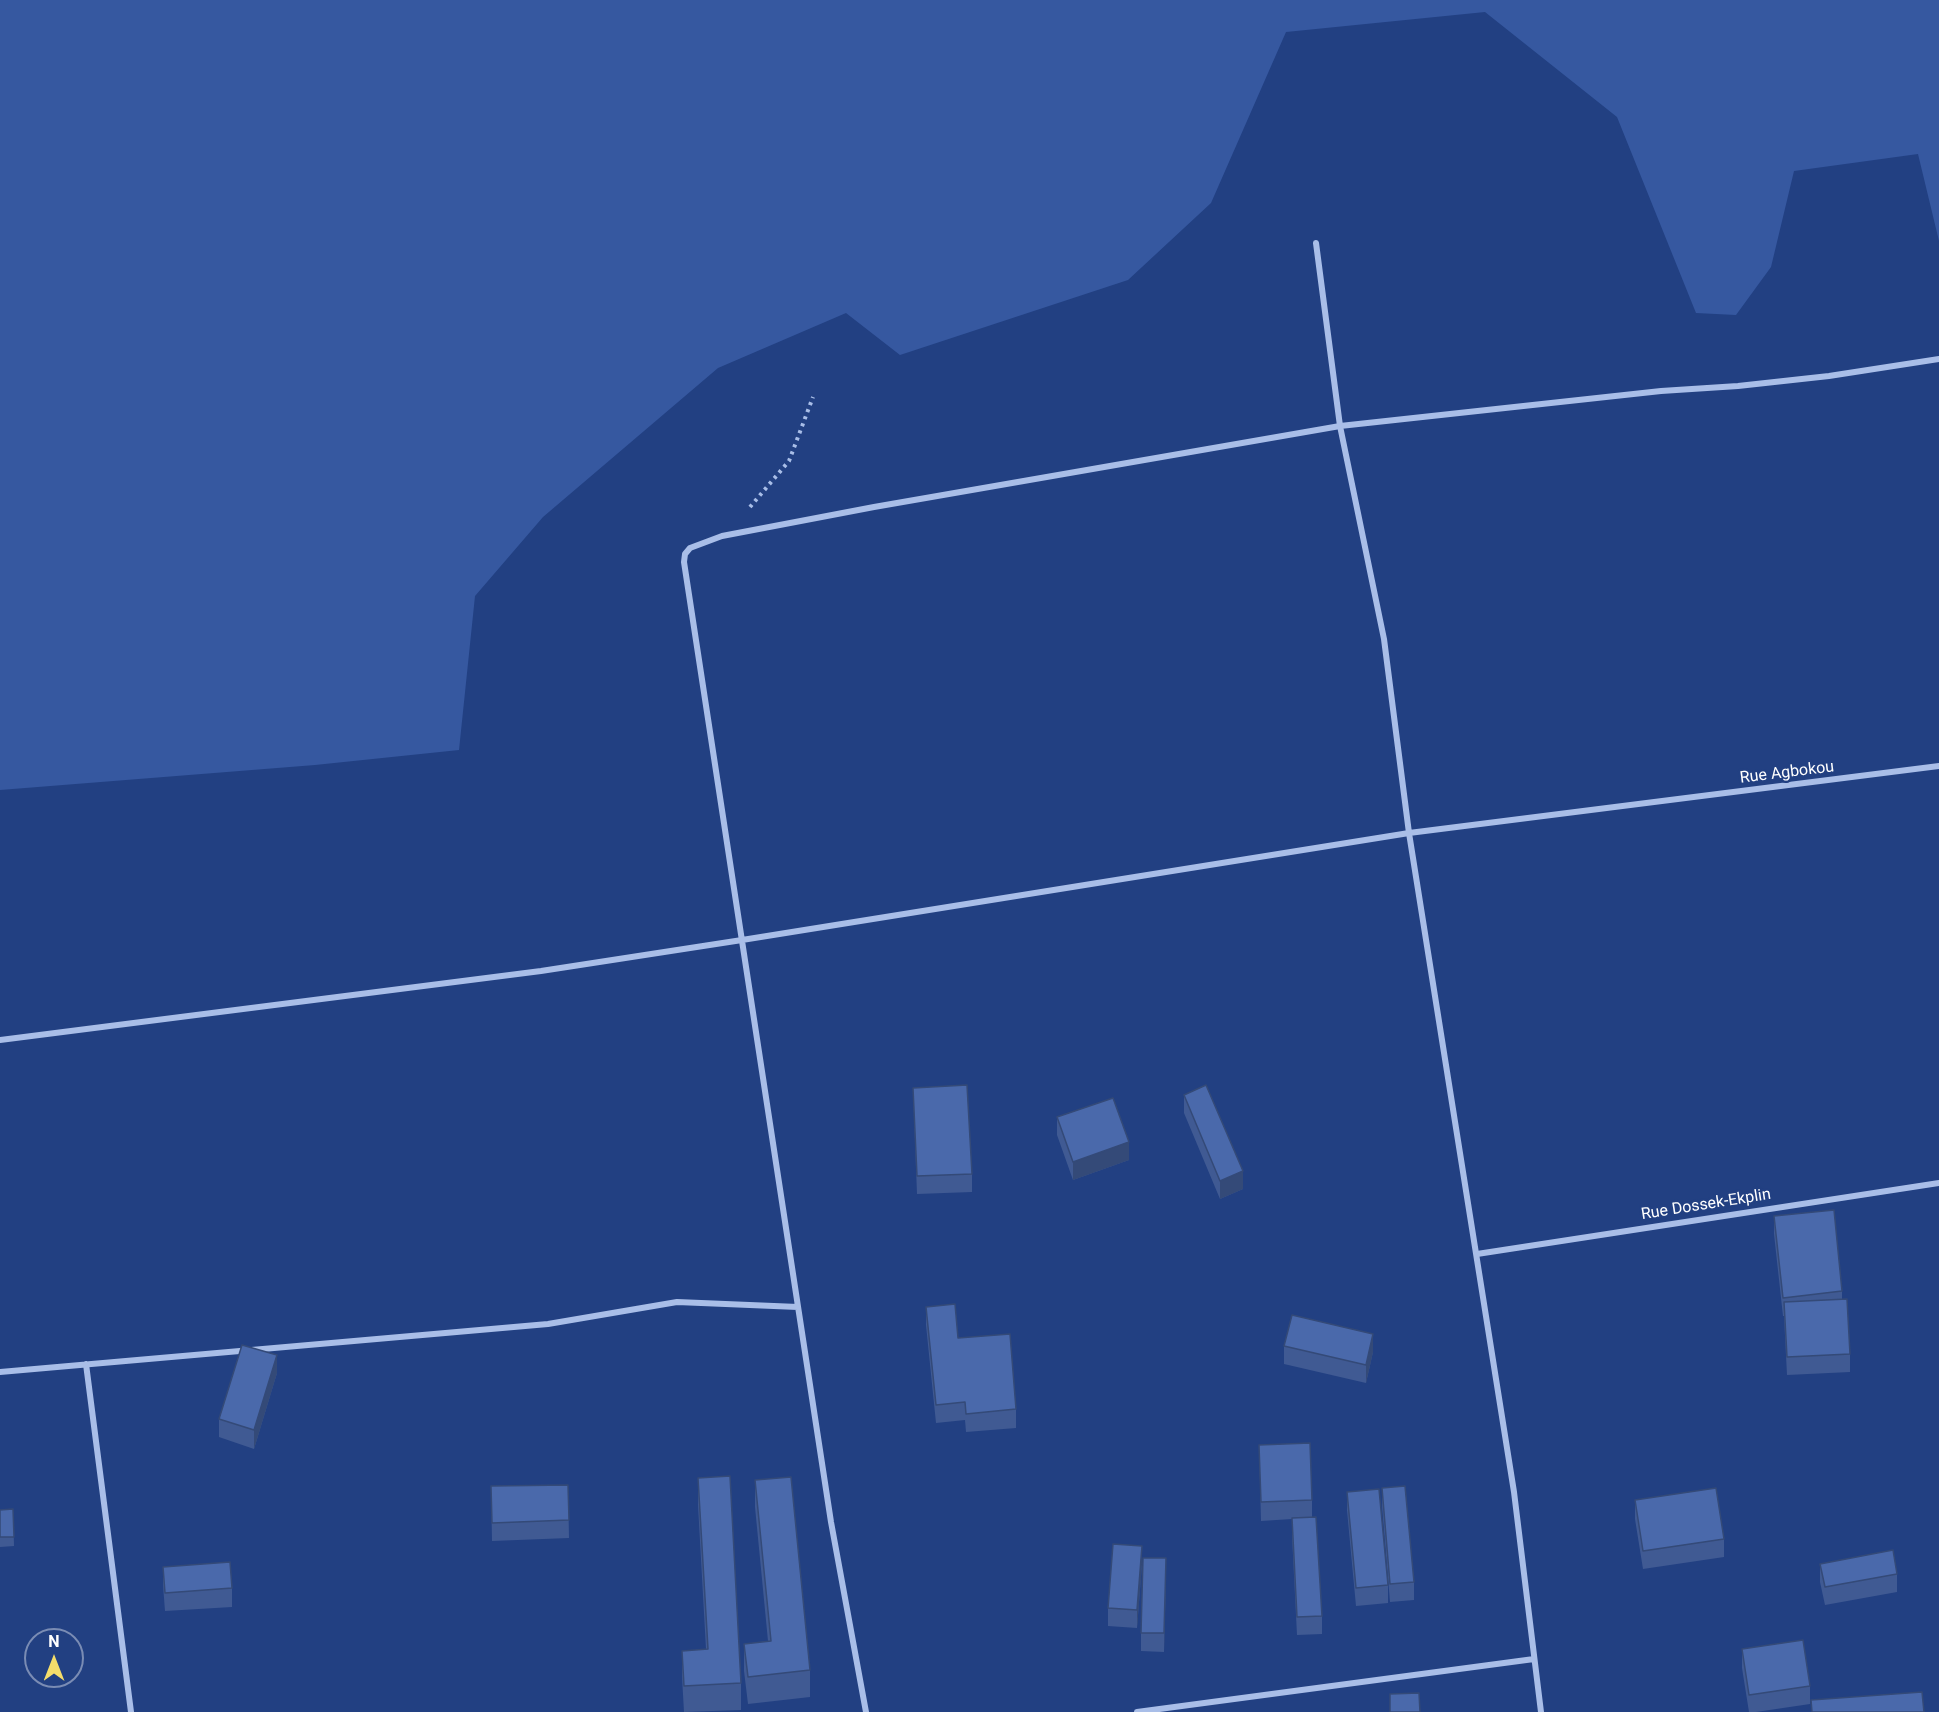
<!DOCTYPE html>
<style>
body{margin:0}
#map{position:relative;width:1939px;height:1712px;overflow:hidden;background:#224082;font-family:Roboto,sans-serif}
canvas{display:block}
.north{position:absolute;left:24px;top:1628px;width:60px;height:60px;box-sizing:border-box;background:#224082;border:2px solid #7a8cb4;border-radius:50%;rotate:0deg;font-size:16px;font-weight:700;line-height:24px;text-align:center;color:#fff}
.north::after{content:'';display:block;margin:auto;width:21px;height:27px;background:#f4dd6b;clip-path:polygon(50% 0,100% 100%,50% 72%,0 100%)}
</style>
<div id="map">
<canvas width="1939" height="1712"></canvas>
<div class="north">N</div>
</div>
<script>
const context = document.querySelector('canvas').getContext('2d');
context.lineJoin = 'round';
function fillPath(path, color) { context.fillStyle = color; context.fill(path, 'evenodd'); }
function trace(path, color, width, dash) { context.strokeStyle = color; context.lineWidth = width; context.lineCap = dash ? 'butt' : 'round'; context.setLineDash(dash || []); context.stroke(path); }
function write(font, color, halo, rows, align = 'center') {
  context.font = font + ' Roboto,sans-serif'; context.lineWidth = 5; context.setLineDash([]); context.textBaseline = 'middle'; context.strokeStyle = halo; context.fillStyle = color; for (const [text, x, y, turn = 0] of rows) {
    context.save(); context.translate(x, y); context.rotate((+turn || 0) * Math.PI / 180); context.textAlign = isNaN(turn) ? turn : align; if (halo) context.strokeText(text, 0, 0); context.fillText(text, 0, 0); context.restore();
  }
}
fillPath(new Path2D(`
 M0,0H1939V241L1918,154L1794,171L1771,267L1736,315L1696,313L1617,117L1485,12L1286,32L1211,203L1128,280L900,355L846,313L718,368L543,517L475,596L459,750L315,765L0,790Z`), '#3658a0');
trace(new Path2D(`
 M750,507L789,461L813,397`), '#a9bee8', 4, [3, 4.5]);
trace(new Path2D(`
 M1316,243L1340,426L1384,639L1409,833L1514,1492L1541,1712
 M0,1040L541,971L742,940L1409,833L1939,766
 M1477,1254L1939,1183
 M86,1364L131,1712
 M0,1372L548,1324L677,1302L798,1307
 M866,1712L831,1522L684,562L685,554L690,548L722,536L874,507L1340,426L1661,391L1738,386L1829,376L1939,359
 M1137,1712L1534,1659`), '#a9bee8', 6);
fillPath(new Path2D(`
 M913,1088L972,1174V1192L917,1194Z
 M1184,1095L1243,1189L1220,1199L1184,1113Z
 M1057,1117L1129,1160L1073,1180L1057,1135Z
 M1774,1216L1842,1291V1299L1850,1354V1372L1787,1375L1784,1316H1783L1774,1234Z
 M926,1307L958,1338L1016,1409V1428L966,1432L965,1420L936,1423L926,1325Z
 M1284,1346L1373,1352L1366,1383L1284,1364Z
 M277,1373L254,1449L219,1437V1419Z
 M1259,1445L1312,1500V1517L1322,1616V1634L1297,1635L1292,1536V1519L1261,1521Z
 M698,1478L741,1683V1710L684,1712L682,1677V1651L706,1649L698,1505Z
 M755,1480L810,1670V1697L748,1704L744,1671V1644L768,1641L755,1507Z
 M568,1485L569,1538L492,1541L491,1486Z
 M1382,1488L1414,1582V1600L1390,1602L1382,1506Z
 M1347,1492L1388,1585V1603L1356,1606L1347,1510Z
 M1635,1500L1724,1539V1557L1643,1569L1635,1519Z
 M13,1509L14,1546L0,1547V1510Z
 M1142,1564L1137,1628L1108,1626V1608Z
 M1820,1564L1897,1574V1592L1825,1605L1820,1582Z
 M163,1567L232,1588V1607L165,1611L163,1585Z
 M1166,1576L1164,1652L1141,1651V1633Z
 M1742,1649L1810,1686V1704L1756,1712H1749L1742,1668Z`), '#405a93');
fillPath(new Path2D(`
 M1129,1142V1160L1073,1180V1162Z
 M1243,1171V1189L1220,1199V1181Z
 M1373,1334V1352L1366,1383V1365Z
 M277,1355V1373L254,1449V1430Z
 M1142,1546V1564L1137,1628V1610Z
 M1166,1558V1576L1164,1652V1633Z`), '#344a78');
const building = new Path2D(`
 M967,1085L972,1174L917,1176L913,1088Z
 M1206,1085L1243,1171L1220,1181L1184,1095Z
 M1113,1098L1129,1142L1073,1162L1057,1117Z
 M1834,1210L1842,1291L1783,1298L1774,1216Z
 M1847,1299L1850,1354L1787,1357L1784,1302Z
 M955,1304L958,1338L1010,1334L1016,1409L966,1414L965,1402L936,1405L926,1307Z
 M1292,1315L1373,1334L1366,1365L1284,1346Z
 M242,1345L277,1355L254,1430L219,1419Z
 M1310,1443L1312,1500L1261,1502L1259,1445Z
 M730,1476L741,1683L684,1686L682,1651L708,1649L698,1478Z
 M791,1477L810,1670L748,1677L744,1644L771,1641L755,1480Z
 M568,1485L569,1520L492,1523L491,1486Z
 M1405,1486L1414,1582L1390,1584L1382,1488Z
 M1716,1488L1724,1539L1643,1551L1635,1500Z
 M1379,1489L1388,1585L1356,1588L1347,1492Z
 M13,1509L14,1537H0V1510Z
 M1316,1517L1322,1616L1297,1617L1292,1518Z
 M1113,1544L1142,1546L1137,1610L1108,1608Z
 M1893,1550L1897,1574L1825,1587L1820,1564Z
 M1143,1558H1166L1164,1633H1141Z
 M230,1562L232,1588L165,1593L163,1567Z
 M1803,1640L1810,1686L1749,1695L1742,1649Z
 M1922,1692L1924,1712H1812L1811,1700Z
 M1419,1693L1420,1712H1390V1694Z`);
fillPath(building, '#4a69ab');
trace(building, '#344a78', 1.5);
write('16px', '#fff', '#224082', [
 ["Rue Agbokou",1787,773,-7],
 ["Rue Dossek-Ekplin",1706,1205,-9]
]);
</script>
